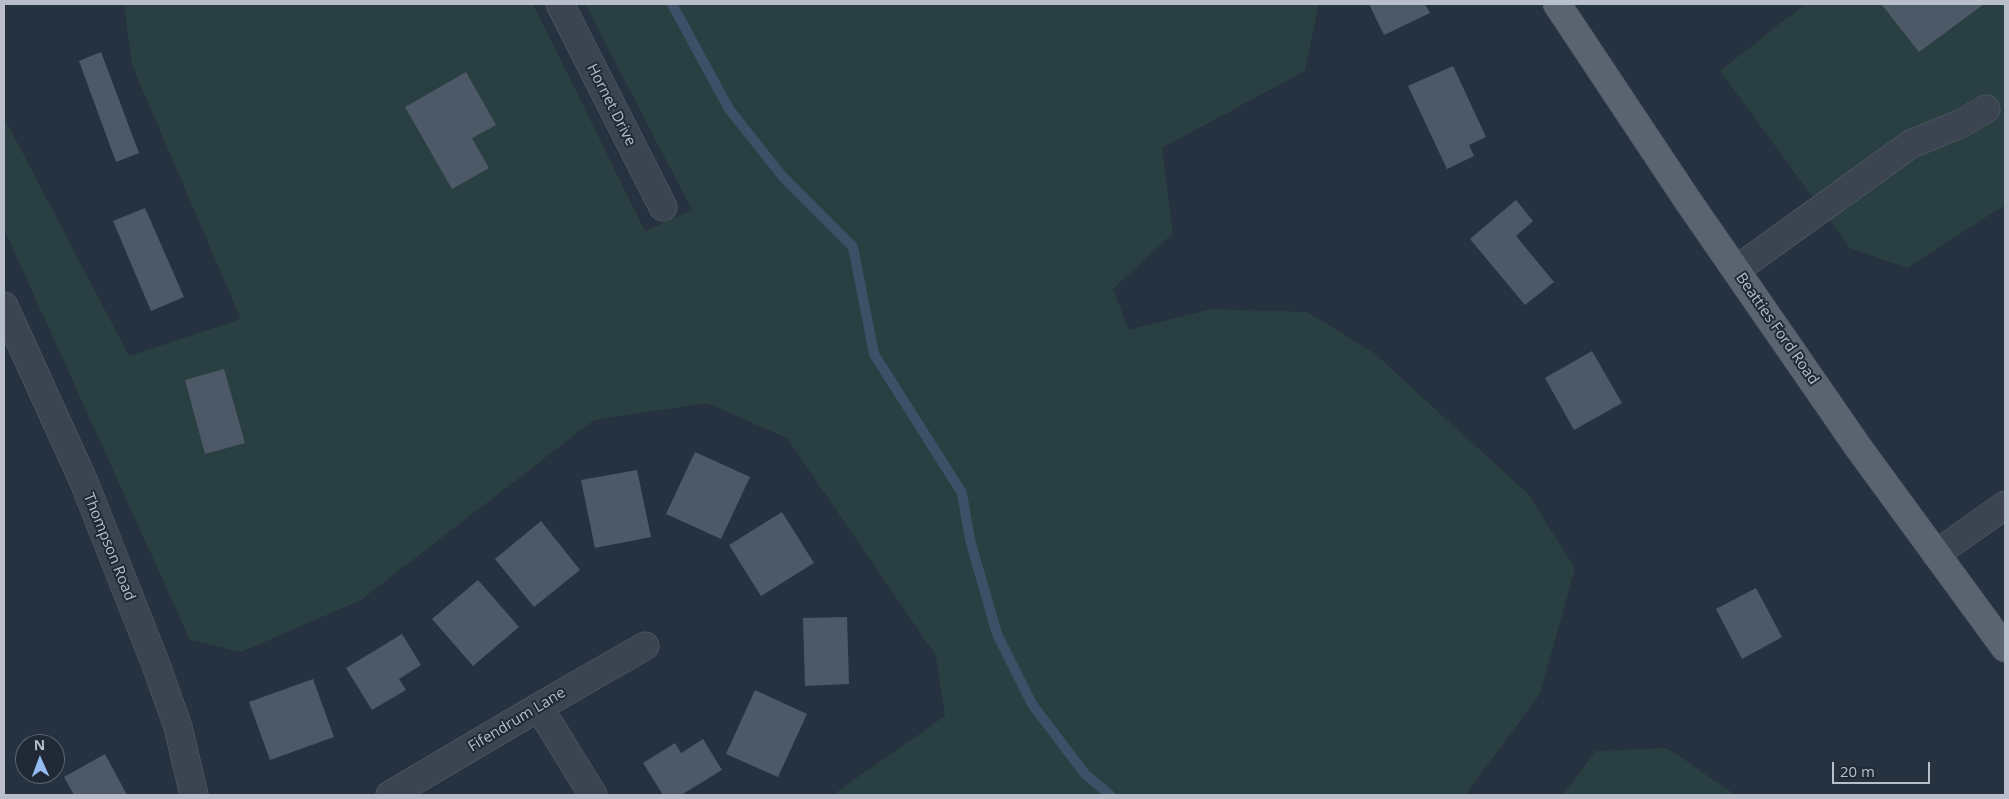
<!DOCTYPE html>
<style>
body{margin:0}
#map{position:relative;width:2009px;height:799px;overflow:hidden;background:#273240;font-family:"Open Sans",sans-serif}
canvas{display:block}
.frame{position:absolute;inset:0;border:5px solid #b8bfca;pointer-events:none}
.north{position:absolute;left:15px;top:734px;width:50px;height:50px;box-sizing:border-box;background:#202935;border:1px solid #5d6571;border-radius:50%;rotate:358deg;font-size:14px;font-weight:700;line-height:20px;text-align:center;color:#b8bfca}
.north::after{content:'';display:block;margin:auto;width:18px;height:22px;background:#95bbf2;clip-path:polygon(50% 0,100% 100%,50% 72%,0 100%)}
.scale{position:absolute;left:1832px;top:762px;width:98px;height:22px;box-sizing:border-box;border:2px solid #b8bfca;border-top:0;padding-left:6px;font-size:15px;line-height:18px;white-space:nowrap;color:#b8bfca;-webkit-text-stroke:4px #202935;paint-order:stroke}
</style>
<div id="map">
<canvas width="2009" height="799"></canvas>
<div class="frame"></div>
<div class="north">N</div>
<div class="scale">20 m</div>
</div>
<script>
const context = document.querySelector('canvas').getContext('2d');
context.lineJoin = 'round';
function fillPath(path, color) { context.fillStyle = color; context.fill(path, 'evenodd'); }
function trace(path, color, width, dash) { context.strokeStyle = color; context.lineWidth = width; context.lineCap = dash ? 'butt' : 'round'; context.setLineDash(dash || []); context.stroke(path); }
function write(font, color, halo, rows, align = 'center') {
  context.font = font + ' "Open Sans",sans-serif'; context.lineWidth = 4; context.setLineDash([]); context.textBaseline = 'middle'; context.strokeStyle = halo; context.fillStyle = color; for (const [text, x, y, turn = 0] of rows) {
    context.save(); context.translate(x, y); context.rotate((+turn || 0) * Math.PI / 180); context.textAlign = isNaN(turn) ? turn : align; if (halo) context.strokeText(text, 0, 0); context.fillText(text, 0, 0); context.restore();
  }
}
fillPath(new Path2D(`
 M124,4H533L645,231L692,210L585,4H1319L1305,71L1162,148L1173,233L1113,289L1129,330L1212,309L1307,312L1374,353L1528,494L1575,568L1540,694L1467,792V795H837L838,791L945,716L936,656L787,438L707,403L594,420L361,600L241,652L190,640L4,229V124L7,123L129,356L241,319L132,65Z
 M1805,4H2005V205L1907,268L1850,248L1720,71Z
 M1667,748L1730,791L1733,795H1563L1596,751Z`), '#293f41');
trace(new Path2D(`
 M672,4L729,109L783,177L853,247L874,354L962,493L970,540L997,634L1032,704L1085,774L1110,795`), '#3e5068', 10);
fillPath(new Path2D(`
 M1369,4H1425L1430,13L1384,35Z
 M1884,4H1984L1919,52L1882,5Z
 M101,52L139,153L116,162L79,61Z
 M1453,66L1486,137L1469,145L1474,156L1447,169L1408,86Z
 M466,72L496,125L472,138L489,168L452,189L405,107Z
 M1516,200L1533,221L1516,236L1554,282L1525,305L1470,239Z
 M145,208L184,297L151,311L113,221Z
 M1592,351L1622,403L1574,430L1545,378Z
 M224,369L245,443L205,454L185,380Z
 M695,452L750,477L721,539L666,514Z
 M637,470L651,537L595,548L581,480Z
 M782,512L814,563L761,596L729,545Z
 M541,521L580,570L534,607L495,559Z
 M478,580L519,627L473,666L432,619Z
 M1756,588L1782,637L1742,659L1716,609Z
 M847,617L849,684L805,686L803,618Z
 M402,634L421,665L399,679L406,690L372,710L346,668Z
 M313,679L334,737L270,760L249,702Z
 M755,690L807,714L778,777L726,754Z
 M703,739L722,770L681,795H663L643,763L675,743L681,753Z
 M105,754L127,795H74L64,777Z`), '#4e5968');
const minor = new Path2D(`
 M560,4L663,207
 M1736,270L1911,144L1960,124L1986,109
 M4,306L84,482L156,665L178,727L194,795
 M1936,554L2005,505
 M539,707L593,795
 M390,795L539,707L645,646`);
const major = new Path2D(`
 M1557,4L1688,201L1858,447L2005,648`);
trace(minor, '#59626d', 29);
trace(major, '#454d59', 29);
trace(minor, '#3b4450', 28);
trace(major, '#5a6370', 28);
write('15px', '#b8bfca', '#202935', [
 ["Hornet Drive",611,105,63],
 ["Beatties Ford Road",1777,329,55],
 ["Thompson Road",109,547,68],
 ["Fifendrum Lane",517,720,-31]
]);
</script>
